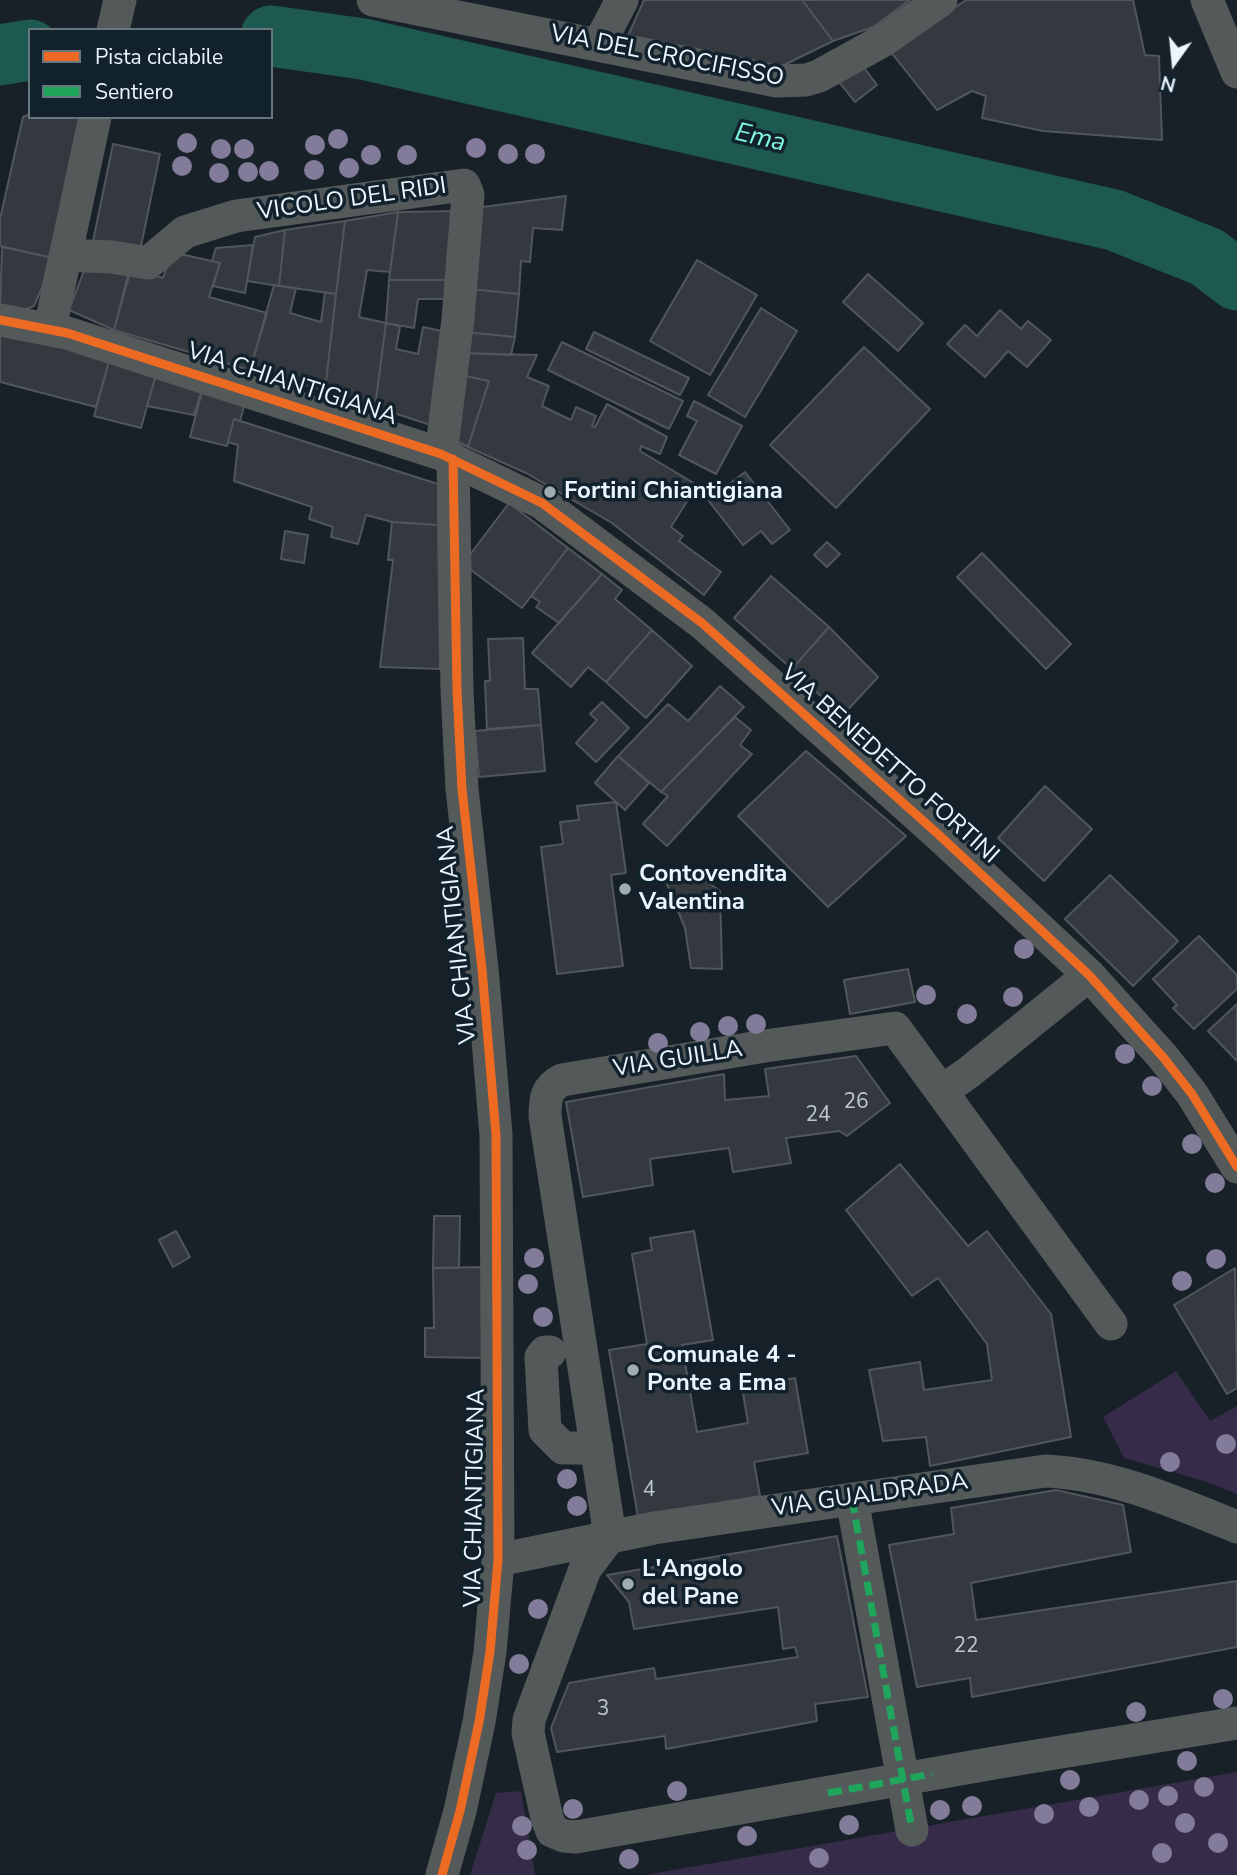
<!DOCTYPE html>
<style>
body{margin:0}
#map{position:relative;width:1237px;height:1875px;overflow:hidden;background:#172127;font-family:"Nunito Sans",sans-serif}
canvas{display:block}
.legend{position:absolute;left:28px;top:28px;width:245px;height:91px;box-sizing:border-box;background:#11222d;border:2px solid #687680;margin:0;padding:9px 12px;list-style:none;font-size:21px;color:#ebf5fd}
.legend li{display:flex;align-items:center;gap:14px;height:35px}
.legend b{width:35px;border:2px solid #687680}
.north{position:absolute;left:1139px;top:28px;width:70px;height:70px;-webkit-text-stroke:5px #11222d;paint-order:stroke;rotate:195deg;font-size:19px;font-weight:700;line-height:28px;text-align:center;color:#ebf5fd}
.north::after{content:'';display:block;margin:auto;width:24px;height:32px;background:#ebf5fd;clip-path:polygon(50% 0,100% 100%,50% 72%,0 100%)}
</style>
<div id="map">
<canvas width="1237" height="1875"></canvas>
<ul class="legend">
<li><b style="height:9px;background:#ed6a23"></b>Pista ciclabile</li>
<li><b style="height:9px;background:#20a55d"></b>Sentiero</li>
</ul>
<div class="north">N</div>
</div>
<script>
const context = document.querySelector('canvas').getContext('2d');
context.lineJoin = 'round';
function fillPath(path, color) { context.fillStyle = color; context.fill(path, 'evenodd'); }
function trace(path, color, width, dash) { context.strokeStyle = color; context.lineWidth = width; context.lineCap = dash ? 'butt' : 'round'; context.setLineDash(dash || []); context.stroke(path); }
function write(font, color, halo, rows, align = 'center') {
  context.font = font + ' "Nunito Sans",sans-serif'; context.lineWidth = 7; context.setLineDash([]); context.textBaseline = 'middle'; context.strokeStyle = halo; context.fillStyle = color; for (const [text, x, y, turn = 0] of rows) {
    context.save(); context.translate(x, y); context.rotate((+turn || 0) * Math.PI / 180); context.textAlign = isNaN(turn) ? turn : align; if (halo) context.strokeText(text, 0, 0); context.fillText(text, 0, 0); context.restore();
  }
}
fillPath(new Path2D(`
 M1176,1371L1210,1421L1237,1406V1494L1204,1481L1124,1458L1103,1417Z
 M1237,1772V1875H645Z
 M521,1791L535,1875H470L496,1793Z`), '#372b4a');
trace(new Path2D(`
 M271,36L363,49L1114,220L1207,257L1237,280
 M0,55L30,50`), '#1d594e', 61);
const building = new Path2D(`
 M644,0H802L833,41L778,68L627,38Z
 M802,0H910L873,27L833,41Z
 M966,0H1133L1145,55L1159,56L1162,140L1043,131L982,118L986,96L972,91L937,110L890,51Z
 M862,65L877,85L855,102L839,82Z
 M30,114V117H82L49,257L0,246V219L23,117Z
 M113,144L160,154L140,251L93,241Z
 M566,196L562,230L533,228L530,262L521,261L519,294L470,289L475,208Z
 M461,211L451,280H389L398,212Z
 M398,212L390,272L367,270L359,317L386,323L375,407L325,391L336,294L345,221Z
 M345,221L336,294L279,286L285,230Z
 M285,230L279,286L247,281L255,237Z
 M253,245L245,293L213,286L220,263L212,261L216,248Z
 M2,247L49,257L43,285L34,306L13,314L0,310Z
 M172,252L220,263L209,297L267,313L250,370L114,330L131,269L163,278Z
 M697,260L757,295L710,375L650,341Z
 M85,268L128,275L114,330L69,310Z
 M868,274L923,323L898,351L843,302Z
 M389,280H451L450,299H418L414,328L386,323Z
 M274,285L296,288L290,313L321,322L325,292L336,294L325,391L250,370Z
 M470,289L519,294L515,337L465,332Z
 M761,308L797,331L745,417L708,395Z
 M1000,310L1021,329L1028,321L1051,340L1027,367L1008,351L985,377L947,344L965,325L977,336Z
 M386,323L400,326L396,349L418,354L423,327L451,333L440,428L375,407Z
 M0,328L110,358L96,407L0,382Z
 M465,332L515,337L511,355L462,353Z
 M594,332L689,378L680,395L586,349Z
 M562,342L683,401L669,429L548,370Z
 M864,347L930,409L836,508L770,445Z
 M462,353L537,355L527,377L549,386L542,406L571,420L576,407L596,416L592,426L595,427L607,404L667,437L660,454L641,446L640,451L697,485L671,527L683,536L679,541L721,572L704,595L612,523L526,473L468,447L489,381L461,375Z
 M110,358L157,371L141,428L94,416Z
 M157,371L204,384L194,415L147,406Z
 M461,375L489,381L468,447L447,436Z
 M204,384L247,395L240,421L234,419L227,446L190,437Z
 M694,401L742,426L716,474L679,455L697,421L687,416Z
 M234,419L438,484V525L392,522L366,515L358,544L331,537L333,527L309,519L312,507L234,481L238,445L228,442Z
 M745,472L790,530L772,544L761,531L743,545L708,500Z
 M509,503L568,548L522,608L463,564Z
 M392,522L438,525L440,669L380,667L393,560H388Z
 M285,531L308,535L304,563L281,559Z
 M827,542L840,554L827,567L814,555Z
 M568,548L602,574L559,623L536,607L540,602L531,596Z
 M982,553L1071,644L1046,669L957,577Z
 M602,574L622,590L615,599L652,630L606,682L588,667L571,687L532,653Z
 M771,576L829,627L792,669L734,618Z
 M829,627L878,677L842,716L792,669Z
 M652,630L692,666L646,718L606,682Z
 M523,638L525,689H538L541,725L487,729L485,681H490L488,639Z
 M720,686L744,707L661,792L618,756L668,704L688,721Z
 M602,702L629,728L596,762L576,743L597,720L590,714Z
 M735,717L751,730L740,745L752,754L667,846L643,824L668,796L661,792Z
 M541,725L545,771L479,777L475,731Z
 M806,751L906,836L828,907L738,816Z
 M618,756L649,783L625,810L595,783Z
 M1045,786L1092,829L1044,881L998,838Z
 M616,802L626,873L611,875L623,966L557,974L541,847L563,844L560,822L579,820L577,806Z
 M688,868L720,891L722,969L691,968L685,928L662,872Z
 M1110,875L1178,941L1133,986L1065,919Z
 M1199,936L1237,975V989L1194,1029L1173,1008L1177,1005L1153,979Z
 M908,969L915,1002L850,1014L844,980Z
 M1237,1004V1061L1208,1031Z
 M856,1056L890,1103L847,1136L839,1131L786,1138L791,1163L733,1172L729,1148L650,1159L653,1185L583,1197L566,1102L724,1074L725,1100L769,1096L765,1069Z
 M900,1164L968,1246L987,1231L1051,1314L1071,1437L930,1466L926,1437L883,1441L869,1370L920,1362L924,1390L992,1380L987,1344L938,1278L912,1296L846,1210Z
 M434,1216H460L459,1268H433Z
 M176,1231L190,1257L173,1267L159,1240Z
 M694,1231L713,1340L682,1345L697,1432L748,1423L742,1387L795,1378L808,1453L754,1462L760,1496L638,1517L609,1350L647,1344L632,1254L652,1250L650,1238Z
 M483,1267V1358L425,1357V1328H434L433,1268Z
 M1235,1268L1237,1388L1227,1394L1174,1305Z
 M1056,1490L1123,1505L1131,1552L971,1583L976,1620L1237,1581V1647L972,1697L970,1678L917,1687L889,1545L954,1534L951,1508Z
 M837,1536L868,1697L815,1704L817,1721L666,1749L665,1736L557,1752L551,1728L569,1683L654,1668L656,1679L798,1657L795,1647L783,1649L778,1607L634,1629L629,1602L607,1575Z`);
fillPath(building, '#343940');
trace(building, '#50565c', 2);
trace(new Path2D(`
 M373,0L777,81L806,80L819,76L884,40L941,0
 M1207,0L1237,72
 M113,30L120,0
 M599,44L622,0
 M66,255L112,257L148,263L185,232L236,216L464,185L468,195L458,319L441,454
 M0,320L67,333L441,454L542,503L702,623L939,835L1089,975L1163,1057L1192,1094L1237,1167
 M50,328L95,117
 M942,1091L968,1073L1089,975
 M550,1352H545L541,1357L545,1430L563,1448H597
 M852,1499L912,1830
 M610,1536L545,1116C545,1099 546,1088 562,1080L765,1046L895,1028L1111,1324
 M610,1536L585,1569L529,1720L528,1733L547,1818L552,1831L564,1836L576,1837L994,1763L1237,1723
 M498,1560L654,1528L1045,1471C1113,1474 1175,1502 1237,1527
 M442,1875L460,1811L479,1722L490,1652L498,1560L496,1135L482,969L462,789L457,691L453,459`), '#54595a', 33);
trace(new Path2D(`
 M852,1499L912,1830
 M828,1793L932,1774`), '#20a55d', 7, [14, 7]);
trace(new Path2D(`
 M0,320L67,333L441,454L542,503L702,623L939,835L1089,975L1163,1057L1192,1094L1237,1167
 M442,1875L460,1811L479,1722L490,1652L498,1560L496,1135L482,969L462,789L457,691L453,459`), '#ed6a23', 9);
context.fillStyle = '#827b99';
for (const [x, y] of [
 [338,139],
 [187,143],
 [315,145],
 [476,148],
 [221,149],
 [244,149],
 [508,154],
 [535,154],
 [371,155],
 [407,155],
 [182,166],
 [349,168],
 [314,170],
 [269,171],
 [248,172],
 [219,173],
 [1024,949],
 [926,995],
 [1013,997],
 [967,1014],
 [756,1024],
 [728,1026],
 [700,1032],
 [658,1043],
 [1125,1054],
 [1152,1086],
 [1192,1144],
 [1215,1183],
 [534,1258],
 [1216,1259],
 [1182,1281],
 [528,1284],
 [543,1317],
 [1226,1444],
 [1170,1462],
 [567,1479],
 [577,1506],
 [538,1609],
 [519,1664],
 [1223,1699],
 [1136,1712],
 [1187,1761],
 [1070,1780],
 [1204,1787],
 [677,1791],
 [1168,1796],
 [1139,1800],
 [972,1806],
 [1089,1807],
 [573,1809],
 [940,1810],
 [1044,1814],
 [1185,1823],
 [849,1825],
 [522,1826],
 [747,1836],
 [1218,1843],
 [527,1850],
 [1162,1853],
 [819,1858],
 [629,1859]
]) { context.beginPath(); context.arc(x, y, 10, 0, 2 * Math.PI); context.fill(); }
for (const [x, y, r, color] of [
 [550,492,7,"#a1abb2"],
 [625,889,7,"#a1abb2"],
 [633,1370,7,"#a1abb2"],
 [628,1584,7,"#a1abb2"]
]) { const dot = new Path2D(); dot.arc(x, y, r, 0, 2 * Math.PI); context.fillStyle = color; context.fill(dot); trace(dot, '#11222d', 2.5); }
write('21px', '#bdc6ce', null, [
 ["26",856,1103],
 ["24",818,1116],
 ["4",649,1491],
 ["22",966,1647],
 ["3",603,1710]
]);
write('24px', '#ebf5fd', '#11222d', [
 ["VIA DEL CROCIFISSO",667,57,11],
 ["VICOLO DEL RIDI",352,200,-8],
 ["VIA CHIANTIGIANA",292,385,18],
 ["VIA BENEDETTO FORTINI",889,765,42],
 ["VIA CHIANTIGIANA",458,935,-96],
 ["VIA GUILLA",678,1060,-9],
 ["VIA GUALDRADA",870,1496,-8],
 ["VIA CHIANTIGIANA",476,1498,-89]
]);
write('bold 24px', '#ebf5fd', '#11222d', [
 ["Fortini Chiantigiana",564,492],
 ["Contovendita",639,875],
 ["Valentina",639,903],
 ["Comunale 4 -",647,1356],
 ["Ponte a Ema",647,1384],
 ["L'Angolo",642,1570],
 ["del Pane",642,1598]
], 'left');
write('italic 26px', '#81f8dc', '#11222d', [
 ["Ema",760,139,13]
]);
</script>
